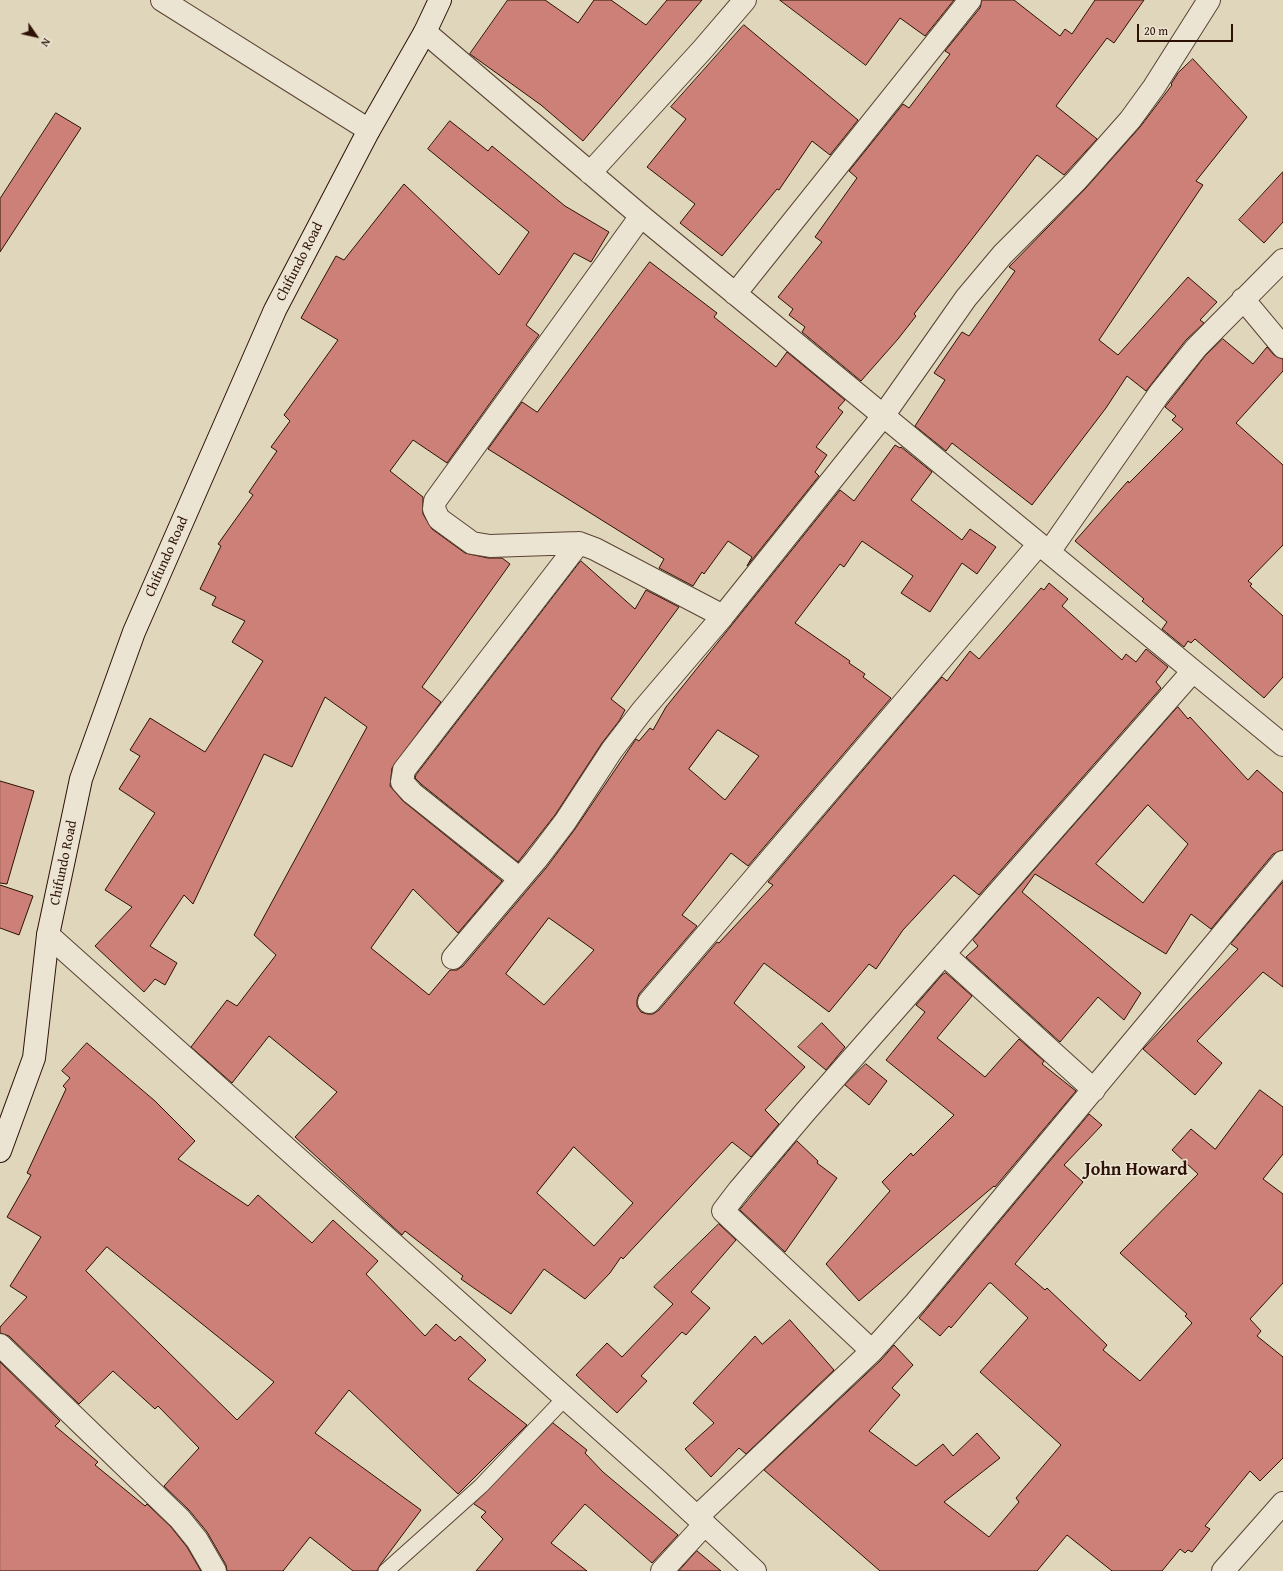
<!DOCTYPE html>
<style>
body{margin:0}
#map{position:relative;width:1283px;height:1571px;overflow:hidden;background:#e0d6bb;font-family:"Gentium Book Plus",serif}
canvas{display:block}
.north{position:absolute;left:16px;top:16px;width:40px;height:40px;-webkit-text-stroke:3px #ebe4d3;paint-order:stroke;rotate:124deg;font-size:11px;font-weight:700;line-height:16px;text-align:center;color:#2d1205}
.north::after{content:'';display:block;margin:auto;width:14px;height:18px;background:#2d1205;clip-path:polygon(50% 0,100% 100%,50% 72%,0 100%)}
.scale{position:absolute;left:1137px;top:24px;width:96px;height:18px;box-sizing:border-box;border:2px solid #2d1205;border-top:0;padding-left:5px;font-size:12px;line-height:14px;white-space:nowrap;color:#2d1205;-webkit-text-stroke:3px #ebe4d3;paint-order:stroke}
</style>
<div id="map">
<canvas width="1283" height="1571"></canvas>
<div class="north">N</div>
<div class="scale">20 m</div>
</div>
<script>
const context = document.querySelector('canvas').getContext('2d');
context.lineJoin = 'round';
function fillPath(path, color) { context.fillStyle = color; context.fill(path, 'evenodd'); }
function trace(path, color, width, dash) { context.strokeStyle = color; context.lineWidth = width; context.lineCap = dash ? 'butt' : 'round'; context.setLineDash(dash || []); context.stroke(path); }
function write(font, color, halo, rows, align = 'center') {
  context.font = font + ' "Gentium Book Plus",serif'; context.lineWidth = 3; context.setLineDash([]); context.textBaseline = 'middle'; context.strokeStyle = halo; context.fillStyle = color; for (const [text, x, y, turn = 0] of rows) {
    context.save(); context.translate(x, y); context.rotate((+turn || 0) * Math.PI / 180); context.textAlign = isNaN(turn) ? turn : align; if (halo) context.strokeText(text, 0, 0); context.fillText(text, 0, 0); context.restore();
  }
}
const building = new Path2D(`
 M508,0H545L578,23L594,0H611L646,25L667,0H702L583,141L541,105L470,54Z
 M780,0H954L925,36L900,18L866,65Z
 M982,0H1014L1060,36L1065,29L1072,34L1095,0H1144L1114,43L1107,38L1056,106L1097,139L1064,175L1037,155L914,314L916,316L898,339L861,381L802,332L805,327L789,315L793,309L778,297L822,242L815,237L857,178L849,171L903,104L909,108L950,54L945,51L980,8Z
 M744,25L858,120L830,155L812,141L779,190L777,189L722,256L680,223L695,204L647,167L686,119L671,107Z
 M1193,59L1247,117L1196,181L1203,185L1099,340L1118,355L1188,277L1217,302L1200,320L1204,323L1186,340L1146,391L1127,376L1106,408L1032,505L952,443L946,451L915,426L945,380L934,373L962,332L969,336L1015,271L1009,267L1085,189L1140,127L1172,85L1171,84L1178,73Z
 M56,113L81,128L0,252V199Z
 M450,121L488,151L492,146L565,206L609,232L591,262L574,253L526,325L539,335L447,463L413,440L390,471L423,497V514L432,529L465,553L488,558H502L510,564L422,687L441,702L392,768L390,786L403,801L502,881L458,933L413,889L371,948L429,995L450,970H457L463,966L546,868L575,829L636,739L639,741L650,728L653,730L666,707L840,490L854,501L895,445L900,448L901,447L932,472L911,500L962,540L970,529L996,547L977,574L962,563L930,612L901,593L913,576L862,541L844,567L840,564L795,623L850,661L849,663L865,674L863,677L891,698L748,866L731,853L682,915L697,926L639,994L637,1000V1006L641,1012L647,1014H653L659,1010L717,942L719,943L773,885L768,882L942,677L947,681L970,651L979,659L1041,588L1044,590L1049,583L1068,599L1062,606L1122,660L1126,654L1136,662L1146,649L1168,667L1156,682L1161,688L979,895L954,875L903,930L876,969L869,964L829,1012L764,963L734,1003L805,1067L765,1110L779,1124L751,1157L732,1142L623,1259L621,1257L610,1273L585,1299L544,1269L511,1314L461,1279L463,1276L405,1231L402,1235L295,1137L337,1092L269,1036L232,1083L191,1047L227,1000L237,1006L276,955L254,935L367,727L325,697L292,767L264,754L193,904L184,895L150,946L177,963L165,985L155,979L144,992L95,946L132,907L105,890L155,813L119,789L140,756L130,750L150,718L205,752L263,661L232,642L245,621L212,605L216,597L200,589L221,546L218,544L253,495L249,492L277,451L271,447L290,421L284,415L338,340L301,318L336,256L344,260L404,184L499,275L529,232L428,149ZM718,730L759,756L725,800L689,769ZM549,918L594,950L544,1005L506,974ZM574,1147L633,1203L594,1246L537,1193Z
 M1283,172V222L1264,243L1239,220Z
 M650,262L717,313L714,317L776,367L787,352L845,400L838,408L843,412L816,447L827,455L815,472L819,476L747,566L752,557L728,541L704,574L702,572L693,586L659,568L664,559L488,449L522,402L537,412Z
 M1223,339L1253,364L1267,347L1274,355L1283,359V371L1236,423L1283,465V545L1248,581L1252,584L1250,586L1283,616V677L1264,698L1195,639L1191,643L1188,641L1184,647L1162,629L1167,622L1142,601L1144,599L1075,541L1128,481L1129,483L1183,429L1172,420L1176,416L1165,407L1205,356Z
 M581,561L635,609L646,590L679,607L611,699L625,710L619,721L602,743L555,815L518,862L421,784L415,778L416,775Z
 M1178,707L1188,719L1190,717L1248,780L1257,770L1283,793V850L1273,854L1211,929L1191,914L1166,954L1035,874L1022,892L1141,993L1124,1020L1098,997L1060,1042L966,957L978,946L973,940ZM1148,805L1188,844L1143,903L1096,864Z
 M0,781L34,791L7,884L0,883Z
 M1283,882V987L1263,972L1197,1041L1222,1063L1195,1095L1143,1049L1238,949L1231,944Z
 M0,885L33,896L19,935L0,928Z
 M946,973L972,996L937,1038L985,1077L1019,1039L1044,1061L1042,1064L1076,1091L995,1187L994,1186L859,1301L826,1264L890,1191L882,1182L911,1153L913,1156L954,1115L886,1060L925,1012L916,1005L942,975Z
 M822,1023L845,1047L826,1070L798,1047Z
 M87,1043L155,1101L195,1141L178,1159L248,1206L258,1195L312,1243L333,1220L378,1261L366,1274L425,1336L436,1324L455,1341L460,1336L486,1360L468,1379L527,1425L458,1494L349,1390L315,1433L421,1510L380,1565L377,1571H353L310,1537L283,1571H227L226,1565L207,1532L189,1510L164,1486L199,1448L158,1406L155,1409L113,1371L79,1404L9,1336L0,1333V1327L27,1297L10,1286L41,1237L7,1217L31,1175L27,1173L66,1089L63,1086L70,1078L62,1071ZM107,1247L274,1382L237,1420L86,1271Z
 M866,1064L887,1081L869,1105L845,1085Z
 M1260,1090L1283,1107V1154L1263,1179L1283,1194V1283L1250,1319L1261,1331L1257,1336L1283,1357V1458L1260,1481L1250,1471L1205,1526L1210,1529L1192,1552L1188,1550L1185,1553L1180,1549L1162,1571H1112L1067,1535L1037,1571H880L764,1470L881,1360L894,1345L913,1365L892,1388L900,1395L869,1431L916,1466L943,1444L953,1456L977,1433L1000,1458L944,1502L989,1537L1019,1502L1016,1498L1061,1445L980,1372L1028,1318L991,1283H989L951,1328L949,1326L940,1336L919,1318L1089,1114L1102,1125L1064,1165L1083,1182L1015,1264L1045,1290L1047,1288L1107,1345L1103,1350L1140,1381L1192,1323L1185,1316L1187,1314L1120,1253L1198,1174L1172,1150L1191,1129L1215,1149Z
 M797,1141L818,1161L817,1163L837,1178L785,1252L740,1210Z
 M719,1224L736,1240L691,1292L710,1308L686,1335L682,1332L641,1376L647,1381L617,1413L576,1375L607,1343L622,1357L673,1304L654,1287Z
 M790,1320L834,1370L746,1454L739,1448L711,1477L685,1449L714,1423L693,1403L755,1336L762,1344Z
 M0,1362L60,1421L55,1426L98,1462L95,1465L145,1506L147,1504L171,1527L187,1547L201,1571H0Z
 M553,1423L587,1450L585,1453L603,1472L678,1535L652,1563L585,1504L551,1543L587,1571H476L503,1539L481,1517L486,1512L474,1504Z
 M697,1551L721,1571H679Z`);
fillPath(building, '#cd8077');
trace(building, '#2d1205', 1);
const lane = new Path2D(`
 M386,1571L481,1486L565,1398`);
const street = new Path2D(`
 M162,0L369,130
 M425,32L641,216L1283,745
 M590,173L703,49L745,0
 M641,216L435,501L434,509L439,519L472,543L490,546L579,543L595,549L723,616
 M735,294L970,0
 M1243,299L1283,347
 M1049,552L1159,394L1196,348L1283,260
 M520,879L412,793L402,782L404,770L579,543
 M48,935L657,1480L755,1571
 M944,954L1094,1090
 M453,958L536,860L565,822L612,750L642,711L723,616L883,416L966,298L1003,254L1076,181L1130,120L1154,87L1209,0
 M649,1002L1039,544
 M0,1345L180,1519L197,1540L215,1571
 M872,1351L723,1211L739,1190L806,1111L1193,671
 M697,1517L872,1351L916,1302L1283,862
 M662,1571L705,1524
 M1223,1571L1283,1503`);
const secondary = new Path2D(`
 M0,1151L34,1058L48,935L81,779L134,632L275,310L369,130L425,32L440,0`);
trace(lane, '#5a4332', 17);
trace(street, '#5a4332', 24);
trace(secondary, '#2d1205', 24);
trace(lane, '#ebe4d3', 15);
trace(street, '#ebe4d3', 22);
trace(secondary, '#ebe4d3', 22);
write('14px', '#2d1205', '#ebe4d3', [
 ["Chifundo Road",300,262,-63],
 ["Chifundo Road",167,557,-66],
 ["Chifundo Road",64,863,-78]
]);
write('bold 18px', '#2d1205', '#ebe4d3', [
 ["John Howard",1136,1170]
]);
</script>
